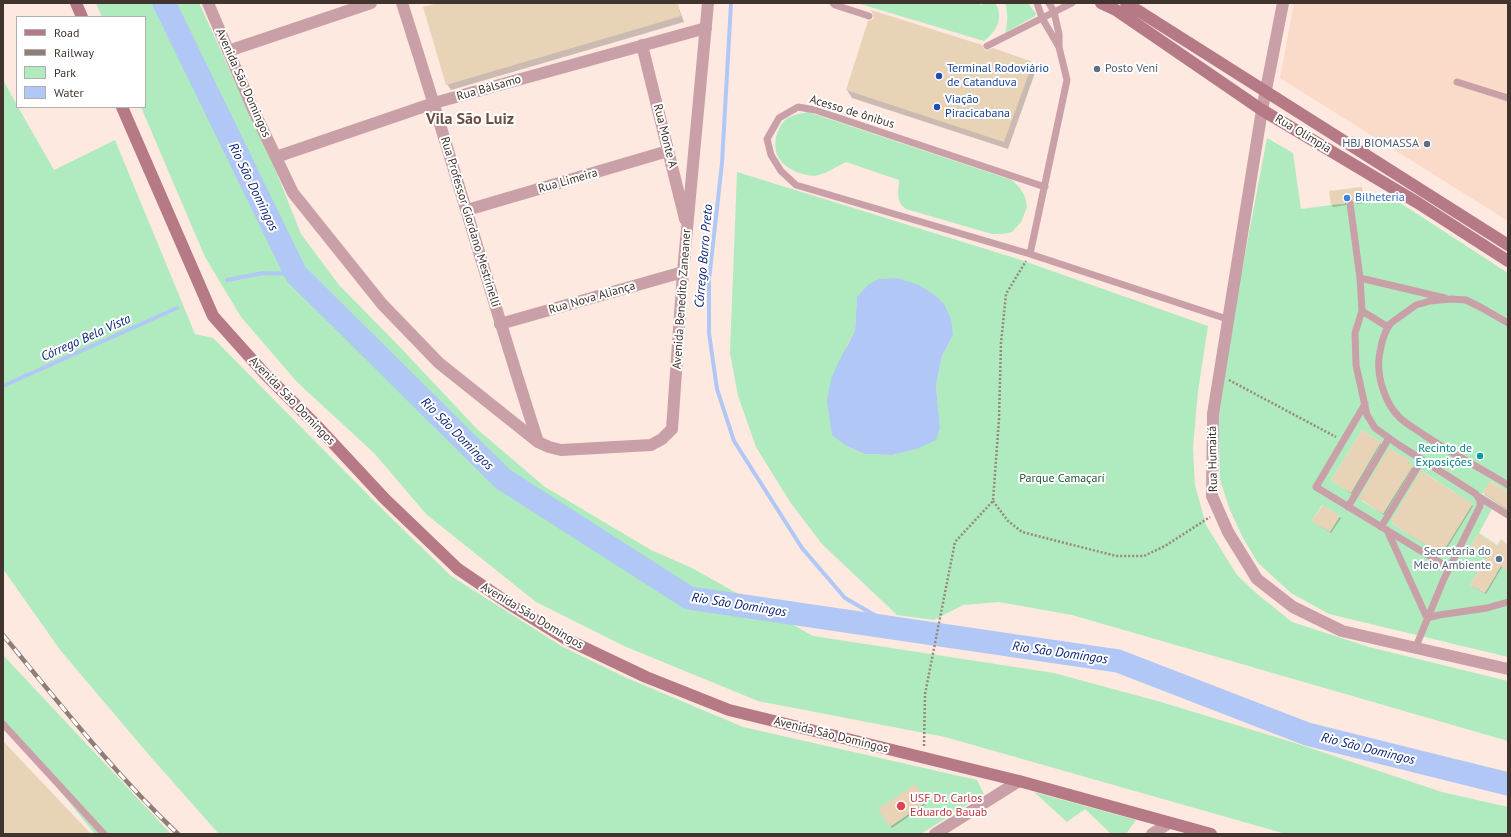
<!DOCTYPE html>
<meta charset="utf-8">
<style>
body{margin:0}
#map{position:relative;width:1511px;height:837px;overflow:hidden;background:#fde9df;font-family:"PT Sans",sans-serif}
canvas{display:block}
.frame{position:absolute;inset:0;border:4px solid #41342e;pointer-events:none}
.legend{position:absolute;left:16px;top:16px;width:130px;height:92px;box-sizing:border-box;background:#fff;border:1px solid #b3aeab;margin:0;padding:5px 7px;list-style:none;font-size:12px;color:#41342e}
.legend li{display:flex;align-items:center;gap:8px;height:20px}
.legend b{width:20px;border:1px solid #b3aeab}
</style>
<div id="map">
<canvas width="1511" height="837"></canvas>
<div class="frame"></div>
<ul class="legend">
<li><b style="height:5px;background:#b67986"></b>Road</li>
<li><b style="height:5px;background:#8e7e77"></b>Railway</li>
<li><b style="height:11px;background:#afebbe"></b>Park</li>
<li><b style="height:11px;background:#b1c7f5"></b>Water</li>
</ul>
</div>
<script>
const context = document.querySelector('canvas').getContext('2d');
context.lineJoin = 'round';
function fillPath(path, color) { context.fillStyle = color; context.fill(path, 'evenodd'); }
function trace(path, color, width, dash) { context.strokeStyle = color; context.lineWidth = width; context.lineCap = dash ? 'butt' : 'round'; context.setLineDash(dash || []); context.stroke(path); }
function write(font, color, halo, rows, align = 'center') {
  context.font = font + ' "PT Sans",sans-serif'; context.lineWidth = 4; context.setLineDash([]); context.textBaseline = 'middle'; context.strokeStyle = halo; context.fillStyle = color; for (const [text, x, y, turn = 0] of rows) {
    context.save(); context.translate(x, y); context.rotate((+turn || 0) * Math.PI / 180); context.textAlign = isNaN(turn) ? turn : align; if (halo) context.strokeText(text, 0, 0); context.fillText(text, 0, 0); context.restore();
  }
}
fillPath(new Path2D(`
 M1294,3H1508V221L1280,78Z`), '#fadac9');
fillPath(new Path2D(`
 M96,3H199L273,164L301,234L339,285L398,345L477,429L545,487L651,550L692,568L813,636L1054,673L1161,702L1295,743L1442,792L1508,807V834H1286L945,737L758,701L624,646L536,602L426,514L375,454L297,382L241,317L205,257L141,107H145V17H102Z
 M857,3H975L982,5L983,3H995C1005,17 996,32 984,41Z
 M1005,3H1028L1036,14L1035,16L1005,33C1008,22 1008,14 1005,3Z
 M3,80L17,105V107H18L54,170L115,140L195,334L213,338L379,506L451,576L563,647L627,678L743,727L977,780L984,794L921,834H219L149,755L61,651L3,569Z
 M808,112L1012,180L1020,188L1025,197L1027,207L1021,222L1012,232L1002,234H992L906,209C895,201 899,192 899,180L846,162C837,166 828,173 818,175C813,177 808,175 803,174C795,172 785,167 780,160C772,149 775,130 785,120C791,115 800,114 808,112Z
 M1267,138L1293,153L1301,209L1391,197L1508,273V492L1491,481L1482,494L1508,510V519L1492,509L1479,533L1497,545L1501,539L1508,545L1501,540L1497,546L1478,534L1470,547L1508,571V657L1329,614L1291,593L1258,563L1243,538L1230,510L1220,480L1218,397ZM1362,430L1378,440L1346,490L1331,480ZM1394,451L1410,461L1378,511L1362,501ZM1423,472L1439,482L1407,533L1392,523ZM1440,483L1456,493L1424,543ZM1457,495L1441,555L1425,545ZM1322,505L1340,516L1330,532L1312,521ZM1482,565L1497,574L1485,593L1470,585Z
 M737,172L1018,259L1208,326L1198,391L1193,448L1195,485L1206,525L1237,575L1256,593L1292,622L1369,647L1508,681V741L1072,615L999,602L963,605L934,620L897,615L822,544L790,502L756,447L738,396L730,353ZM857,297L953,335L942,356L936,386L940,427L917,449L892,455L864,454L845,445L846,347L855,331Z
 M3,655L171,834H95L3,720Z
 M1034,792L1136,820L1126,834H1111L1085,809L1067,822Z`), '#afebbe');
fillPath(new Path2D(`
 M897,278L919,285L936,296L944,304L951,319L953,335L942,356L936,386L940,427L936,440L917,449L892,455L864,454L845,445L832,435L827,401L831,379L840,359L855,331L857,297L869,284L879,279Z`), '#b1c7f5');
fillPath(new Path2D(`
 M442,3H677L684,22L451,90L447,84Z
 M875,17L982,46L985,51L1032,63L1036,70L1008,149L852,98L847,90Z
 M1362,190L1364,203L1357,204L1355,201L1351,199L1347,201L1346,205L1333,207L1332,205L1330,192Z
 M1363,431L1381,444L1352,494L1332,480Z
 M1389,449L1409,461V464L1413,468L1384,515L1360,498Z
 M1484,493H1508V510L1485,495Z
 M1472,505L1473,506L1442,556L1393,523Z
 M1323,506L1341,518L1331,533L1314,522Z
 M1508,546V571L1502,567L1486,594L1472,586L1487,558L1471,547H1497Z
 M915,785L921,794L918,796L925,805L892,828L879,810Z`), '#0003');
trace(new Path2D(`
 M731,3L722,163L709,280V333L717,389L734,441L802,548L845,598L902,631
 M227,280L263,273L296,274
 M3,386L177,308`), '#b1c7f5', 4);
trace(new Path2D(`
 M164,3L296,274L503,479L689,598L1118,661L1307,734L1508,784`), '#b1c7f5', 23);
fillPath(new Path2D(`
 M438,3H677L681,16L446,85L423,7Z
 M871,10L982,45L983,49L986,51L993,48L1033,62L1004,142L846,90L868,21L872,20L874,17Z
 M1362,187L1363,201L1355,202L1354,200L1350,198L1347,199L1345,204L1331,205L1329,191Z
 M1362,430L1381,442L1351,493L1331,480Z
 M1389,448L1410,460L1408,463L1413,466L1383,514L1359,498Z
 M1421,471L1473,504L1441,555L1392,523L1393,520L1392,519Z
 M1490,481L1508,492V509L1483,493Z
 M1323,505L1340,516L1330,532L1312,521Z
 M1478,534L1497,546L1501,540L1508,545V571L1501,566L1485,593L1470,585L1487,557L1470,547Z
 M3,741L91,834H3Z
 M915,784L921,793L918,794L925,803L890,827L878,809Z`), '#e8d3b7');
trace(new Path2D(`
 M1229,380L1336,437
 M993,501L1008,521L1022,532L1116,556H1144L1165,546L1210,517
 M924,746L925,694L955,542L993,501L999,419L1001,343L1006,294L1026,261`), '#98877f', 2.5, [2, 2]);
trace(new Path2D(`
 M833,3L835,5L869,16
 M1037,3L1042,18L1059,47
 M987,46L1072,3
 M1457,82L1508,98
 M1045,187L815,110L798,107L779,118L767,139L771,155L781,171L796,185L1030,254L1227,319
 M1350,203L1360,278L1362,311L1388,327
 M1030,254L1067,80L1059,47V34L1054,12L1049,3
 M1360,278L1445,298
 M1362,311L1355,333L1356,365L1367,415L1375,428L1399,445L1476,494L1480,500V506L1443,581L1415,649
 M1508,323L1482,308L1466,300L1451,299L1430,301L1416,305L1391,323C1383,333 1381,346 1379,358C1377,377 1385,403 1399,417C1406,424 1416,429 1424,435C1451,453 1480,468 1508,485
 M1365,404L1316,487L1449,568
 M1479,497L1508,515
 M1348,507L1389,438
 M1381,527L1422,460
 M1387,530L1427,618L1439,615L1487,608L1508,602
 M3,724L104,834`), '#caa0a8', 7);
trace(new Path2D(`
 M208,3L253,109L293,193L382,304L439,363L538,442L549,447L561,450L651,445L662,439L672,429L683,272L708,3
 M402,3C449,149 491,296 538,442
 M1283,3L1262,110L1213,414L1212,496L1228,532L1257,579L1293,607L1342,631L1508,669
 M642,45L685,219
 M228,51L371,3
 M276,157L434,103L706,28
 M467,210L668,151
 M500,324L683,272
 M935,834L1019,781
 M1152,834L1169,823`), '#caa0a8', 12);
trace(new Path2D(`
 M76,3L82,17
 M1101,3L1116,10L1262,110L1418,203L1508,261
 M1126,3L1508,245
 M122,107L213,316L264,373L318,427L385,499L458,569L511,605L566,639L646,677L729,710L1019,781L1211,834`), '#b67986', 12);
const rail = new Path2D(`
 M3,635C59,703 114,773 178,834`);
trace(rail, '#8e7e77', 4.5);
trace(rail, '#fff', 3, [9]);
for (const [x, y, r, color] of [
 [1097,69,4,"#5c6f8a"],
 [939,76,4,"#1a4fb4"],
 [937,107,4,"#1a4fb4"],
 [1427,144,4,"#5c6f8a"],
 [1347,198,4,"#3f7fe0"],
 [1480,456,4,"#0f9aa8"],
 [1499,559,4,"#5c6f8a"],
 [901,806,5,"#e0444e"]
]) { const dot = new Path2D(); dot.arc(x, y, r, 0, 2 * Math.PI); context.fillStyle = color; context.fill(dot); trace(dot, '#fff', 1.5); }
write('12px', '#164399', '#fff', [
 ["Terminal Rodoviário",947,69],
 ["de Catanduva",947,83],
 ["Viação",945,100],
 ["Piracicabana",945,114]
], 'left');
write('12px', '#4e5e75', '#fff', [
 ["Posto Veni",1105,69,"left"],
 ["HBJ BIOMASSA",1419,144],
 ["Secretaria do",1491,552],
 ["Meio Ambiente",1491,566]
], 'right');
write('12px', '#41342e', '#fff', [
 ["Avenida São Domingos",243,83,66],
 ["Rua Bálsamo",489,88,-16],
 ["Acesso de ônibus",852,112,17],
 ["Rua Olímpia",1303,134,31],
 ["Rua Monte A",665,136,76],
 ["Rua Limeira",568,181,-16],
 ["Rua Professor Giordano Mestrinelli",470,222,73],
 ["Rua Nova Aliança",592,298,-16],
 ["Avenida Benedito Zaneaner",682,299,-86],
 ["Avenida São Domingos",292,401,46],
 ["Rua Humaitá",1213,459,-91],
 ["Avenida São Domingos",532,616,31],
 ["Avenida São Domingos",831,735,14]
]);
write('12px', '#366cbe', '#fff', [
 ["Bilheteria",1355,198]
], 'left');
write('12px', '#0d838f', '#fff', [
 ["Recinto de",1472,449],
 ["Exposições",1472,463]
], 'right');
write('12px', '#1f5833', '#fff', [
 ["Parque Camaçarí",1062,479]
]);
write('12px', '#be3a42', '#fff', [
 ["USF Dr. Carlos",910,799],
 ["Eduardo Bauab",910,813]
], 'left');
write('italic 13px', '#092376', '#fff', [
 ["Rio São Domingos",253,187,64],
 ["Córrego Barro Preto",704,256,-85],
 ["Córrego Bela Vista",86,338,-24],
 ["Rio São Domingos",457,434,45],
 ["Rio São Domingos",739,605,9],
 ["Rio São Domingos",1060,653,8],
 ["Rio São Domingos",1368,749,14]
]);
write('bold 16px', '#6b4f41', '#fff', [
 ["Vila São Luiz",470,119]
]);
</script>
